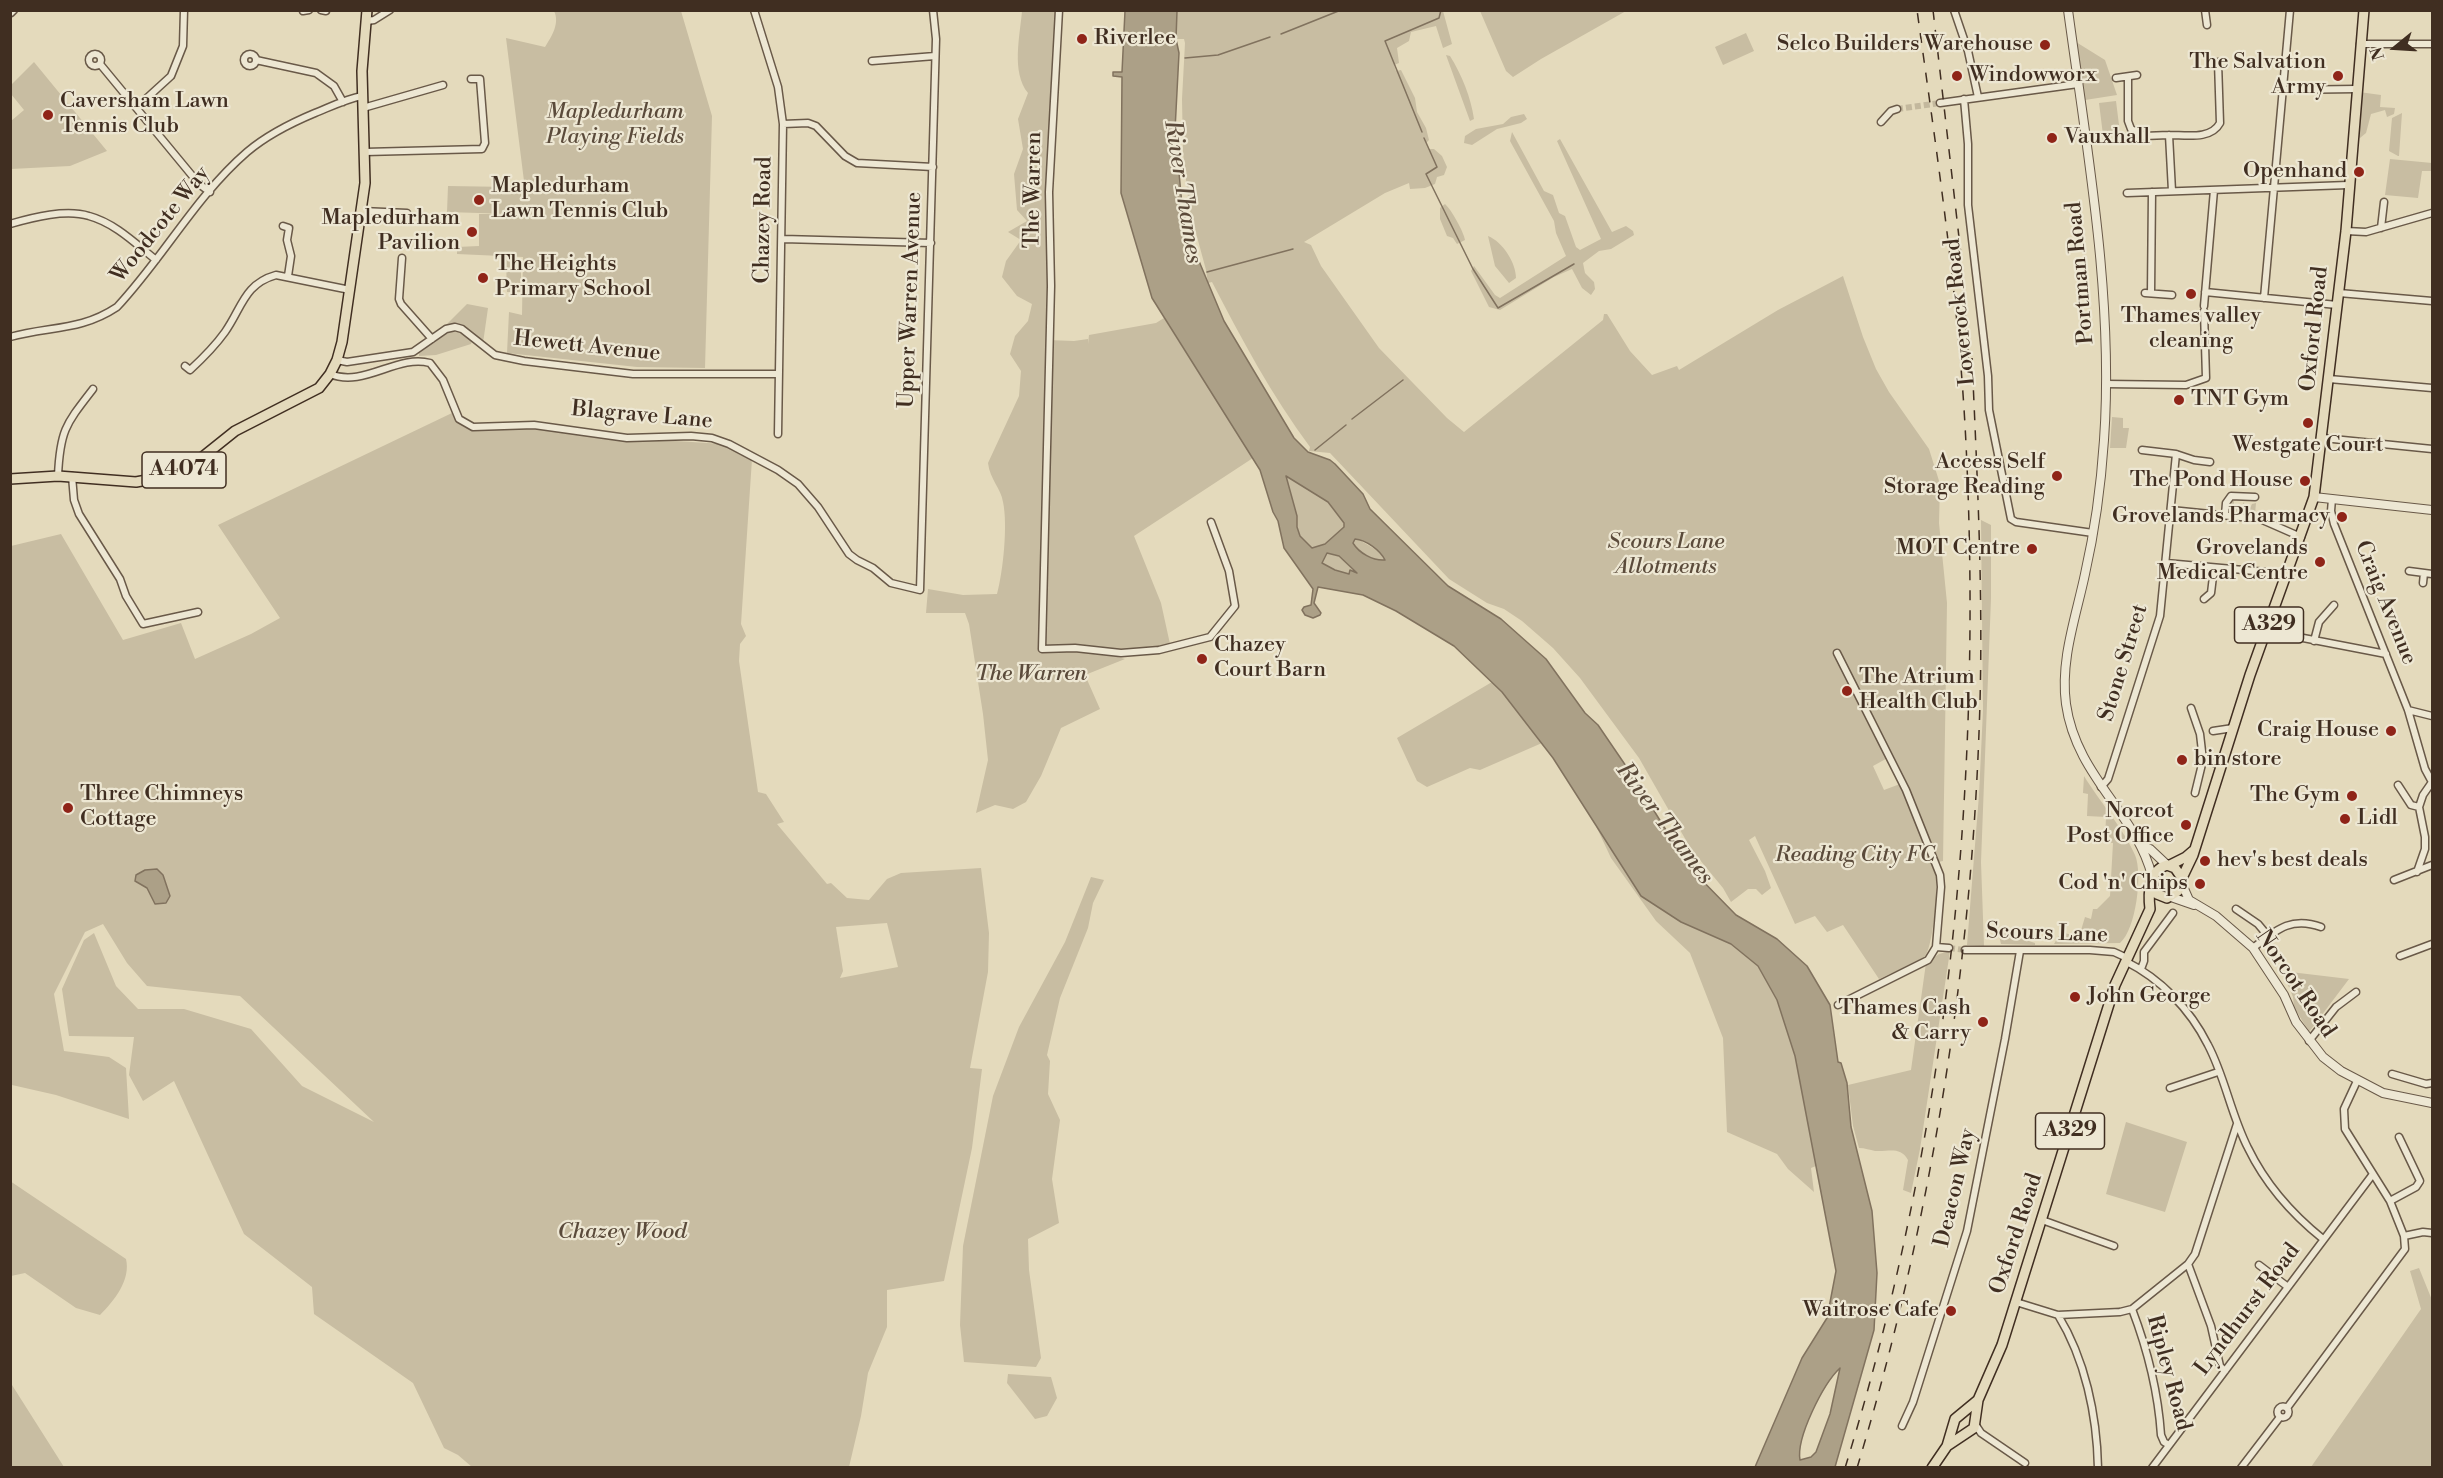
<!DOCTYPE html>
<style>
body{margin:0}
#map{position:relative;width:2443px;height:1478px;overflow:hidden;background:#e4dabc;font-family:"Libre Bodoni",serif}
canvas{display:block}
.frame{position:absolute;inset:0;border:12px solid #402e21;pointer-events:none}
.north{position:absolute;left:2365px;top:18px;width:60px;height:60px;-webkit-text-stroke:4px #ede7d3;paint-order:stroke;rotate:252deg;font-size:16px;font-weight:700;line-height:24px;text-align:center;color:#402e21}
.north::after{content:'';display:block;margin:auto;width:21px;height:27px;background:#402e21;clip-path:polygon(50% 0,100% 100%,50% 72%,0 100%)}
</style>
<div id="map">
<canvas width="2443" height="1478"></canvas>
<div class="frame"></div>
<div class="north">N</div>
</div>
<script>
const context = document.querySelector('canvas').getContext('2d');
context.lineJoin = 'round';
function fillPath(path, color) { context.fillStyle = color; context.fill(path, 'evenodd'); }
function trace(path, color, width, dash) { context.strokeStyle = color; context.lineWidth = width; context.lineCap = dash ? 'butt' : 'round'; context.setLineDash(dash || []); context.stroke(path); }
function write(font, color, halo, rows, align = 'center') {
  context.font = font + ' "Libre Bodoni",serif'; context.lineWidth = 4.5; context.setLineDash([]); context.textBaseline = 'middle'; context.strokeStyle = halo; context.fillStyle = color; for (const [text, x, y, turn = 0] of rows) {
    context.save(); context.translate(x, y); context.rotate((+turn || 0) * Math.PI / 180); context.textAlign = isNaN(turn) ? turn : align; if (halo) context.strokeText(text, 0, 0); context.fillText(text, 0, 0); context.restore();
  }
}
fillPath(new Path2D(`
 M554,11H681L712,116L705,368L637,367L507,353L509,312L522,315L523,257L457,254V247L479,246V214H510L447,212L448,186L510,187L511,181H524L506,38L545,47C552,36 560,23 554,11Z
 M1022,11H1058L1047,340L1074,341L1088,339V344L1089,335L1156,323L1164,318L1253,458L1134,536L1161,603L1170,644L1126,653L1083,647L1125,659L1085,675L1100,709L1061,728L1041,776L1026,802L1013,809L995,805L976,813L988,760L983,714L969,624L965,613H926L928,589L963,595L997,594C1003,572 1008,525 1003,502C1001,488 990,480 988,463L1019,396L1021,371L1010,354L1015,336L1028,321L1032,304L1017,296L1002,277L1006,261L1021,240L1008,232L1027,221L1017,210L1014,174L1023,149L1018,119L1028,93C1011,72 1020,36 1022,11Z
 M1177,11H1443L1452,44L1443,48L1436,26L1411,32L1409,41L1397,48L1399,63L1394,65L1396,71L1401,70L1415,98L1417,112L1426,128L1429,140L1426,143L1429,149H1434L1442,156L1447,167L1444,175L1437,177L1435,184L1425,188L1410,189L1409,183L1385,193L1304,242L1311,245L1321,266L1379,348L1447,418L1464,432L1603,320L1604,314H1607L1630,351L1652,375L1677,366L1679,370L1778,310L1843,276L1863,337L1876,369L1889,392L1929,449L1940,484L1939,523L1947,603L1943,861L1938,862L1929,837L1893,755L1873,766L1884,790L1900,784L1936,876C1939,888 1932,950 1925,956C1912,966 1893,972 1879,979L1843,925L1827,932L1815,916L1795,924L1755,836L1749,840L1765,871L1771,888L1762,895L1756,889H1748L1731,902L1723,888L1691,849L1639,758L1580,678L1553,648L1522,621L1504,609L1487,603L1449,579L1330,453L1309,451L1310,447C1272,396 1241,338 1212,282L1208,283L1206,270L1189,207L1183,152L1182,99L1185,43L1184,39H1176Z
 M1480,11H1626L1541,59L1513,77L1506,71Z
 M1746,33L1754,51L1723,65L1715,47Z
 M2076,42L2105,60L2117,95L2085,100Z
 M1446,55L1450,56C1462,75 1471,98 1474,119L1470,121Z
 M34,62L107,151L70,166L11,169V121L24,110L11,94V85Z
 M2359,92L2381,95L2380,107L2395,108L2394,114L2387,117L2385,110L2371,114L2366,133L2360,138L2357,135Z
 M2116,101L2120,133L2103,135L2099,103Z
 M2402,113L2399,156H2398L2389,151L2392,118Z
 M1524,114L1527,119L1521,123L1497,129L1472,145L1464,143L1465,136L1476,129L1503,124L1511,117Z
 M1512,132L1544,191L1553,195L1559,213L1565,216L1576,247L1580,250L1601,239L1557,141L1560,139L1612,232L1626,226L1633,231L1634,235L1611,249L1599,251L1583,263L1585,273L1594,282L1595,289L1591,295L1582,288L1572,269L1554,277L1500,310L1489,307L1471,271L1474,266L1495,295L1500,298L1566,256L1556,233L1554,221L1510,141Z
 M2390,159L2432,163V171H2422L2418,198L2385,195Z
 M1445,204C1451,209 1464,232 1465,240L1457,244L1453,238L1447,236L1440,219V208Z
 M1488,236C1503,242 1516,263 1516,278L1509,283L1495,266Z
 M506,260H521V292H507Z
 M467,304L488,308L483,343L463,327H444Z
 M449,331L462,332L472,341L471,344L436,355L419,356V350Z
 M452,413L454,418L464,427L475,430L514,427L645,439L723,444L752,459L741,624L746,636L740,644L739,661L758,792L766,794L784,822L777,824L827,884L831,883L847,898L869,900L887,879L901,873L981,868L989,933L988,972L970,1068L982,1069L972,1148L944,1281L887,1290V1327L868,1373L861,1416L849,1467H472L458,1455L444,1448L413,1383L314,1314L312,1287L244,1234L174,1081L143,1101L129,1075L134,1037L69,1036L62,989L84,940L94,933L116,986L138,1009H184L251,1029L302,1086L374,1122L240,996L147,986L127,963L103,924L85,932L54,994L64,1051L109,1057L126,1068L129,1119L56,1095L12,1085L11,1088V546L61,534L123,640L181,623L195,659L251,634L280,618L218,525ZM887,923L898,967L840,978L843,971L836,927Z
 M2112,417L2123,418V428H2129L2126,448H2110Z
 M1288,476L1328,502L1344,523V527L1325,544L1312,548L1300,536L1297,527V516L1285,477Z
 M2232,501H2234V506L2241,507L2244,502L2245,508H2250L2252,504L2256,503L2255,514L2230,512L2228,507Z
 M1981,520L1991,525V598L1981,862L1984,946L1967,945L1979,795L1983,710Z
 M1358,539L1378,551L1385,560C1372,561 1358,552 1353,541Z
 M1327,553L1338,556L1357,573L1350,570V574L1334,570L1322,563Z
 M1492,682L1502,692L1542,743L1480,770L1470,768L1427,787L1417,781L1397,738Z
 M2084,776C2098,799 2125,831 2135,855C2143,873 2136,930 2120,943L2054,944L2061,932L2079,937L2085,917L2091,919L2093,909H2097L2110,896L2113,843L2105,842L2106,817L2087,816L2088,794L2083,793Z
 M1596,826L1607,841L1681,922L1731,944L1758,966L1777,1000L1795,1056L1816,1166L1811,1168L1814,1192L1788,1169L1777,1154L1727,1132L1723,1038L1690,953L1656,921L1611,858Z
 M1091,877L1104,880L1093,903L1088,928L1060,998L1047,1055L1050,1061L1048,1094L1060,1120L1052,1179L1059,1223L1028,1239L1029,1270L1041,1358L1036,1367L964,1362L960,1325L963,1246L993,1096L1019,1027L1065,942Z
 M1998,931L2035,943V945L2001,944Z
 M1950,951L1920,1149L1911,1193L1903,1190L1908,1160C1900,1146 1889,1152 1875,1151C1870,1150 1865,1148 1859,1148L1853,1126L1848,1085L1911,1070L1926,963L1939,954Z
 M2282,971L2349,979L2309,1032L2294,1007L2293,997Z
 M2126,1122L2187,1142L2165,1212L2106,1194Z
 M10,1181L126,1259C131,1280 114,1301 100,1315L76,1308L25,1273L11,1276Z
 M2419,1268L2432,1300V1467H2311L2421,1309L2410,1271Z
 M1008,1374L1051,1377L1057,1398L1047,1416L1035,1419L1007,1383Z
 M10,1375L12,1385L64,1467H11Z`), '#c8bda2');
const water = new Path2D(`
 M1125,11H1177L1176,39L1179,53L1175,130L1182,205L1191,242L1224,321L1294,438L1308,452L1330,460L1335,464L1363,494L1370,509L1448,586L1501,619L1546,659L1585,713L1598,725L1628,769L1689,867L1736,915L1777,939L1807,966L1830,1005L1838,1062L1841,1063L1847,1083L1851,1127L1872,1211L1877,1273L1874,1330L1835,1467H1755L1802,1358L1827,1318L1836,1271L1795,1056L1777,1000L1758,966L1731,944L1681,922L1641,896L1553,758L1502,692L1454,646L1396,611L1363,595L1318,587L1314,603L1321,613L1320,615L1313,618L1305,615L1302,610L1304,607L1311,605L1313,589L1284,548L1278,521L1273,512L1260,470L1152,298L1121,193L1122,77L1113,76V72H1122ZM1286,476L1328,502L1344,523V527L1325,544L1312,548L1300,536L1297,527V516ZM1355,539C1366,540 1380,550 1385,560C1373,561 1359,553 1353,543ZM1327,553L1339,556L1357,573L1350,570L1349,574L1335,570L1322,563ZM1840,1368L1830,1414L1816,1452L1811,1457L1800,1460C1796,1438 1823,1384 1840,1368Z
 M157,869L163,875L170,896L166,903L155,904L147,888L135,881L136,875L145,870Z`);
fillPath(water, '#aca087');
trace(water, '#81725e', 1.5);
trace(new Path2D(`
 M1281,34L1341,10
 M1185,58L1218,55L1270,37
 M1422,132L1385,41L1439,18L1441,10
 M1424,138L1437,167L1426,174L1473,269L1498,308L1574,264
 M1207,272L1293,249
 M1352,419L1403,380
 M1315,450L1346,425`), '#81725e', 1.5);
trace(new Path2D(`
 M1897,109L1940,103
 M1949,948L1965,950`), '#c3b89d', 6, [6, 3]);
const minor = new Path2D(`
 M321,10L326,11
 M754,10L778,87L783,124L778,434
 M1059,10L1049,192L1051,286L1042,649L1075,648L1121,653L1159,650L1210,637L1235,606L1229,571L1211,522
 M1954,10L1968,51L1978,97
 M2205,10L2207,25
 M303,11L309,10
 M11,13L14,10
 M367,21L374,20L390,10
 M2360,44H2432
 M89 60a6 6 0 1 1 12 0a6 6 0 1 1-12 0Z
 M244 60a6 6 0 1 1 12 0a6 6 0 1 1-12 0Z
 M256,60L316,73L334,86L343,102
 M872,61L935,56
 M100,64L199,184L210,192
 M2116,78L2137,75
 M2128,78V121L2131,129L2144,136L2169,135
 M2282,90L2356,89
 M1964,99L1968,144V205L1988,376L1989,410L2011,519L2016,522L2093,533
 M1940,103L2078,84
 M137,107L171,76L183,46L184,10
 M363,108L443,85
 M1881,122L1891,111L1897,109
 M783,124L808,123L816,126L845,156L857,163L933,167
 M365,152L482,149L485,143L480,79H471
 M2172,191L2169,135C2186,135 2211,140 2220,123L2218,62
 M2127,193L2348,185
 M362,211L407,213
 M10,224C34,217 66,209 89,216C115,223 136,244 156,260
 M283,226L289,228L287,240L291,256L288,276
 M2381,228L2384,202
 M2346,231L2366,232L2432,213
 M783,239L931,243
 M402,258L399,299L401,304L432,339
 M2205,292L2337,305
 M2145,293L2172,295
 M2151,293L2152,192
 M2339,293L2432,301
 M2264,298L2290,10
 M2204,306L2214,190
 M10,337C50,326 81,331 117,307C163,258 196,196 247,152C267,135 291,123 315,113C330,107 346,99 362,96
 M337,360L347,362L413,352L446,329L455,327L462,329L495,355L524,361L633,374H779
 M185,366L190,370C203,358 215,346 225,332C242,308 244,284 276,275L350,290
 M330,374C364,388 397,354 430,363L443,380L459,419L473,427L534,425L627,438L691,436L712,438L729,444L778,470L798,484L818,507L849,554L857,560L873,568L891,583L920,590L936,39L933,10
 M2329,379L2432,388
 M2106,384L2186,385L2206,378L2204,311
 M2323,438L2432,449
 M2142,450L2176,454L2194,460L2210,462
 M58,476C60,430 66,424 93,389
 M72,476L74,500L79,514L120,579L126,596L143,624L198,612
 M2332,499L2331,511L2334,524L2408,710L2425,769L2432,782
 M2171,510L2260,519L2301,537
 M2225,515L2226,503L2231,496L2255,497
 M2166,563L2288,574
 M2409,571L2432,574
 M2423,583L2424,573
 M2204,599L2211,593L2214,568
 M2267,631L2386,654
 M2314,641L2319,622L2334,605
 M1837,653L1906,790L1940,875L1941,887L1936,947L1928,960L1838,1005
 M2191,708L2200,734L2203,760L2195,793
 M2408,710L2432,716
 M2213,731L2233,728
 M2203,760L2221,765
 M2398,785L2411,805L2419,807
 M2101,787L2108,779L2160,616L2176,454
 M2417,872L2425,849V837L2419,807L2423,795L2432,782
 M2394,880L2432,865
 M2236,909L2258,924L2268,936
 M1936,947L1949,948
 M2253,948C2276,930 2291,916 2321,927
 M1965,950H2090L2114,952L2127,958
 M2400,956L2432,944
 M2125,961C2161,979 2190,1009 2208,1045C2225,1077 2231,1115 2248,1148C2265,1183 2293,1215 2323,1239
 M2141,969L2144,961V952L2173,913
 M2309,1041L2336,1007L2356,992
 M2392,1074L2426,1084L2432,1083
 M2170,1088L2218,1072
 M2390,1201L2416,1187L2420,1181L2399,1137
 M2042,1220L2114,1246
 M2404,1236L2423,1232L2432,1233
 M2188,1264L2211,1326L2220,1366L2225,1371
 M2259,1265L2288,1287
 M2016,1302L2058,1315L2120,1312L2132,1309L2188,1264L2195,1254L2237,1124
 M2132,1309C2148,1351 2158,1390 2161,1435L2164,1442L2169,1445
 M2058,1315C2085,1359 2097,1415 2098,1468
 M2277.5 1412a5.5 5.5 0 1 1 11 0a5.5 5.5 0 1 1-11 0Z
 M2287,1408L2405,1249L2404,1236L2390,1201L2345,1129L2344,1109L2357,1081
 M1975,1424L1981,1433L2025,1463
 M1902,1426L1913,1402L1967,1231L2005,1039L2020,951
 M2152,1468L2373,1174
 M2241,1468L2280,1417`);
const tertiary = new Path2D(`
 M2068,10C2087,150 2114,299 2104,440C2101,485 2095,530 2085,574C2076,617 2060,660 2066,704C2076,776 2136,813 2152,876
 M2314,497L2432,510
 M2142,845L2150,849L2167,865
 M2182,884L2189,900L2216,916L2253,948L2284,995L2296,1022L2323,1057L2341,1071L2383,1093L2432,1103
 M2171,897L2194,905`);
const primary = new Path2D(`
 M10,479L58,476L136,482L174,475L190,467L235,431L319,388L330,374L337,360L342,342L365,183L362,71L367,10
 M2170,865L2186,857L2193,851
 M2182,878L2193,855L2250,675L2314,497L2346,231L2364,10
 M1947,1446L1974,1428L1978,1400
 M1932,1468L1947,1446L1955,1419L1978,1400L2002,1345L2115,985L2150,909C2148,893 2149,870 2167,865L2175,868L2182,878L2178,891L2167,898L2157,894L2152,883`);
trace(minor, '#695948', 9);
trace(tertiary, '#695948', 10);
trace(primary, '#402e21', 12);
trace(minor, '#ede7d3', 6);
trace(tertiary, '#ede7d3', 8);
trace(primary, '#e4dabc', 9);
trace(new Path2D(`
 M1933,10L1961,255L1969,367
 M1845,1468C1947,1137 1983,789 1966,444C1959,299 1937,155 1917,10
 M1857,1468C1932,1220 1973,960 1980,702C1983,587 1977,472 1972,358`), '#402e21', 1.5, [10, 10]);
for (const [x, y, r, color] of [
 [1082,39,6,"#8f2418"],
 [2045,45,6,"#8f2418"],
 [1957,76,6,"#8f2418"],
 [2338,76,6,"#8f2418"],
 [48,115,6,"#8f2418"],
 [2052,138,6,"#8f2418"],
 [2359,172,6,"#8f2418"],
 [479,200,6,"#8f2418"],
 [472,232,6,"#8f2418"],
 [483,278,6,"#8f2418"],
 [2191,294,6,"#8f2418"],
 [2179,400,6,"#8f2418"],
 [2308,423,6,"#8f2418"],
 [2057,476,6,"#8f2418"],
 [2305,481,6,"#8f2418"],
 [2342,517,6,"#8f2418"],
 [2032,549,6,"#8f2418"],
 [2320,562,6,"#8f2418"],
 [1202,659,6,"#8f2418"],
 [1847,691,6,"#8f2418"],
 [2391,731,6,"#8f2418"],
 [2182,760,6,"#8f2418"],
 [2352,796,6,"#8f2418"],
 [68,808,6,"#8f2418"],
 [2345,819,6,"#8f2418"],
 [2186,825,6,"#8f2418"],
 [2205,861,6,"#8f2418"],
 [2200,884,6,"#8f2418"],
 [2075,997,6,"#8f2418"],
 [1983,1022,6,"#8f2418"],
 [1951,1311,6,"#8f2418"]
]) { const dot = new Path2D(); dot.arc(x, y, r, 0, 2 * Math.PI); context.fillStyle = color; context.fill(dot); trace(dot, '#ede7d3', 2); }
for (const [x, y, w] of [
 [184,470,84],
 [2269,625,69],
 [2070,1131,69]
]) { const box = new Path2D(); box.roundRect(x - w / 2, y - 18, w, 36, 4.5); context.fillStyle = '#ede7d3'; context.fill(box); trace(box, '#402e21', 1.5); }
write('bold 21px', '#402e21', null, [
 ["A4074",184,470],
 ["A329",2269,625],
 ["A329",2070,1131]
]);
write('22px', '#402e21', '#ede7d3', [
 ["Riverlee",1094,39,"left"],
 ["Selco Builders Warehouse",2033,45],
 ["The Salvation",2326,63],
 ["Army",2326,88],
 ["Windowworx",1969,76,"left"],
 ["Caversham Lawn",60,102,"left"],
 ["Tennis Club",60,127,"left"],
 ["Vauxhall",2064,138,"left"],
 ["Openhand",2347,172],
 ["Mapledurham",491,187,"left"],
 ["Lawn Tennis Club",491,212,"left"],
 ["Mapledurham",460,219],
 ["Pavilion",460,244],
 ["The Heights",495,265,"left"],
 ["Primary School",495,290,"left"],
 ["Thames valley",2191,317,"center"],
 ["cleaning",2191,342,"center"],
 ["TNT Gym",2191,400,"left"],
 ["Westgate Court",2308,446,"center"],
 ["Access Self",2045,463],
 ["Storage Reading",2045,488],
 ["The Pond House",2293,481],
 ["Grovelands Pharmacy",2330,517],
 ["MOT Centre",2020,549],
 ["Grovelands",2308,549],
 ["Medical Centre",2308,574],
 ["Chazey",1214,646,"left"],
 ["Court Barn",1214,671,"left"],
 ["The Atrium",1859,678,"left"],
 ["Health Club",1859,703,"left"],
 ["Craig House",2379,731],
 ["bin store",2194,760,"left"],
 ["Three Chimneys",80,795,"left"],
 ["Cottage",80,820,"left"],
 ["The Gym",2340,796],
 ["Norcot",2174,812],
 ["Post Office",2174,837],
 ["Lidl",2357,819,"left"],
 ["hev's best deals",2217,861,"left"],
 ["Cod 'n' Chips",2188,884],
 ["John George",2087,997,"left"],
 ["Thames Cash",1971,1009],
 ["& Carry",1971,1034],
 ["Waitrose Cafe",1939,1311]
], 'right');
write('italic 22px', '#5b4b3b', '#ede7d3', [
 ["Mapledurham",615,113],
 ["Playing Fields",615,138],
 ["Scours Lane",1666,543],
 ["Allotments",1666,568],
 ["The Warren",1031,675],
 ["Reading City FC",1855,856],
 ["Chazey Wood",622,1233]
]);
write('22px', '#402e21', '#ede7d3', [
 ["The Warren",1034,190,-89],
 ["Chazey Road",764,220,-89],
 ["Woodcote Way",161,225,-51],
 ["Portman Road",2081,273,-95],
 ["Upper Warren Avenue",911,300,-88],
 ["Loverock Road",1961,312,-96],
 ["Oxford Road",2315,329,-84],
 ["Hewett Avenue",587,347,6],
 ["Blagrave Lane",642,416,5],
 ["Craig Avenue",2385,603,68],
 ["Stone Street",2124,663,-73],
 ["Scours Lane",2047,934,2],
 ["Norcot Road",2295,984,56],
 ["Deacon Way",1956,1188,-77],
 ["Oxford Road",2017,1234,-72],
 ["Lyndhurst Road",2248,1310,-53],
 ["Ripley Road",2168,1373,75]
]);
write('italic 24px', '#5b4a3a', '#ede7d3', [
 ["River Thames",1182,192,81],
 ["River Thames",1664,824,53]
]);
</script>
